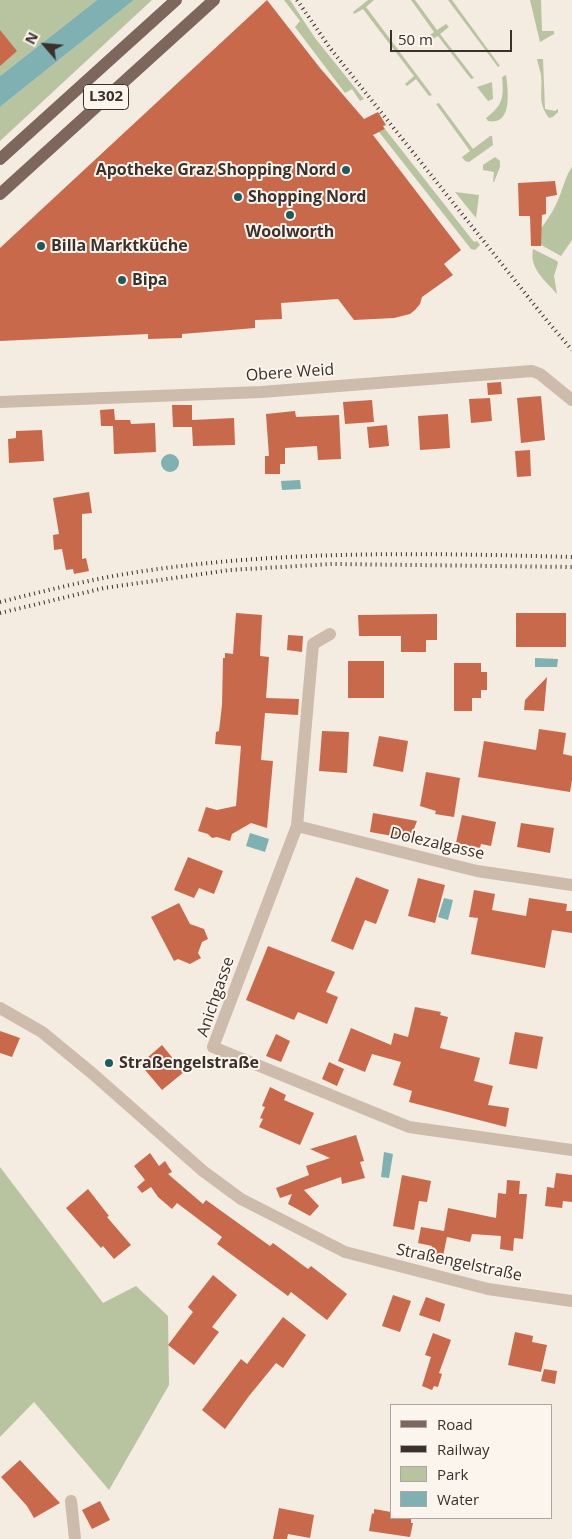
<!DOCTYPE html>
<meta charset="utf-8">
<style>
body{margin:0}
#map{position:relative;width:572px;height:1539px;overflow:hidden;background:#f4ebe1;font-family:"Open Sans",sans-serif}
canvas{display:block}
.legend{position:absolute;left:390px;top:1404px;width:162px;height:115px;box-sizing:border-box;background:#fbf5ee;border:1px solid #aea6a0;margin:0;padding:6px 9px;list-style:none;font-size:15px;color:#3b302b}
.legend li{display:flex;align-items:center;gap:10px;height:25px}
.legend b{width:25px;border:1px solid #aea6a0}
.north{position:absolute;left:20px;top:20px;width:50px;height:50px;-webkit-text-stroke:4px #fbf5ee;paint-order:stroke;rotate:297deg;font-size:14px;font-weight:700;line-height:20px;text-align:center;color:#3b302b}
.north::after{content:'';display:block;margin:auto;width:18px;height:22px;background:#3b302b;clip-path:polygon(50% 0,100% 100%,50% 72%,0 100%)}
.scale{position:absolute;left:390px;top:30px;width:122px;height:22px;box-sizing:border-box;border:2px solid #3b302b;border-top:0;padding-left:6px;font-size:15px;line-height:18px;white-space:nowrap;color:#3b302b;-webkit-text-stroke:4px #fbf5ee;paint-order:stroke}
</style>
<div id="map">
<canvas width="572" height="1539"></canvas>
<ul class="legend">
<li><b style="height:6px;background:#7d675c"></b>Road</li>
<li><b style="height:6px;background:#3b302b"></b>Railway</li>
<li><b style="height:14px;background:#b8c4a0"></b>Park</li>
<li><b style="height:14px;background:#7fb0b2"></b>Water</li>
</ul>
<div class="north">N</div>
<div class="scale">50 m</div>
</div>
<script>
const context = document.querySelector('canvas').getContext('2d');
context.lineJoin = 'round';
function fillPath(path, color) { context.fillStyle = color; context.fill(path, 'evenodd'); }
function trace(path, color, width, dash) { context.strokeStyle = color; context.lineWidth = width; context.lineCap = dash ? 'butt' : 'round'; context.setLineDash(dash || []); context.stroke(path); }
function write(font, color, halo, rows, align = 'center') {
  context.font = font + ' "Open Sans",sans-serif'; context.lineWidth = 4; context.setLineDash([]); context.textBaseline = 'middle'; context.strokeStyle = halo; context.fillStyle = color; for (const [text, x, y, turn = 0] of rows) {
    context.save(); context.translate(x, y); context.rotate((+turn || 0) * Math.PI / 180); context.textAlign = isNaN(turn) ? turn : align; if (halo) context.strokeText(text, 0, 0); context.fillText(text, 0, 0); context.restore();
  }
}
fillPath(new Path2D(`
 M0,0H97L0,76Z
 M134,0H152L0,141V107Z
 M284,0H290L315,38L364,99L360,101L352,89L345,93L295,27L300,21Z
 M368,0H374L366,7L432,95L429,96L416,79L407,86L405,84L414,76L363,9L354,14L353,12Z
 M411,0H415L437,30L446,24L449,27L440,34L474,78L471,79L438,36L428,42L426,38L434,32Z
 M448,0H452L500,66L498,67Z
 M530,0H541L542,31H554V34L540,42Z
 M537,59H543L545,109L555,111L558,109V112L553,117L549,118C537,102 543,93 541,75C540,70 538,64 537,59Z
 M506,75C508,90 513,126 488,121L486,118C503,105 504,98 502,77Z
 M492,82L493,99L488,101L477,87Z
 M439,103L473,149L490,136H492L493,145L469,162L465,161L462,157L470,151L436,104Z
 M385,129L474,242L477,241L480,245L475,250L471,249L379,132Z
 M495,157L500,161V167L494,182H493L494,172L483,170V165Z
 M572,167V240L561,256L532,240C541,228 552,215 558,200C563,189 565,177 572,167Z
 M455,192L479,195L476,218Z
 M533,249L557,261L558,263L554,276L557,294C545,280 529,269 533,249Z
 M0,1167L103,1303L136,1286L168,1316L169,1385L109,1490L34,1402L0,1437Z`), '#b8c4a0');
fillPath(new Path2D(`
 M97,0H134L0,107V76Z
 M161 463a9 9 0 1 1 18 0a9 9 0 1 1-18 0Z
 M300,480L301,489L282,490L281,481Z
 M535,658L558,659L557,667H535Z
 M250,833L269,839L265,852L246,846Z
 M444,898L453,900L448,920L438,917Z
 M384,1152L393,1154L389,1178L381,1177Z`), '#7fb0b2');
fillPath(new Path2D(`
 M267,0L320,68L364,119L378,112L386,125L383,126L385,129L373,135L461,250L444,264L453,275L422,297L420,304L415,310L410,314L394,318L354,320L338,299L281,303L282,319L255,320V328L182,334V338L148,339V334L0,341V248Z
 M0,30L17,51L0,66Z
 M555,181L557,195L546,197V214L542,215L541,246H531L530,216H519L518,183Z
 M501,382L502,394L488,395L487,383Z
 M541,396L545,440L521,443L517,398Z
 M490,398L492,421L471,423L469,399Z
 M372,400L374,422L345,424L343,402Z
 M172,405H192V420L234,418L235,445L193,446L192,427H173Z
 M114,409L115,420H130L131,424L155,423L156,452L114,454L113,426H101L100,410Z
 M295,411L296,417L339,415L341,459L318,460L317,446L285,448V464H280V474H265V456H269L266,414Z
 M448,414L450,448L420,450L418,416Z
 M387,425L389,446L369,448L367,427Z
 M42,430L44,461L9,463L8,439L16,438V431Z
 M530,450L531,476L517,477L515,451Z
 M89,492L92,513L82,514V559L86,558L89,571L74,574L73,569L66,570L62,549L54,550L53,535L59,534L53,498Z
 M236,613L262,615L260,656L269,657L266,698L299,699L298,715L265,713L261,760L273,761L267,828L251,823L232,834L230,841L217,837L212,838L208,834L198,831L206,807L217,810L236,806L241,746L215,744L216,732L219,731L222,705L223,658H225V653L233,654Z
 M516,613H566V647H516Z
 M437,614V640H426V652H401V636H359L358,615Z
 M288,635L303,636L302,652L287,650Z
 M348,661H384V698H348Z
 M454,663H481V672H487V690H481V698H472V711H454Z
 M547,677L544,711L524,710L525,700Z
 M539,729L566,733L563,754L572,756V780L570,792L478,777L484,741L536,750Z
 M322,731L349,732L347,773L319,771Z
 M379,736L408,741L403,772L373,766Z
 M426,772L460,778L454,817L435,814L436,811L420,806Z
 M373,813L417,821L410,839L370,832Z
 M462,815L496,822L491,846L481,844L480,848L456,843Z
 M521,823L554,828L550,853L517,847Z
 M188,857L223,871L214,894L199,888L194,898L174,890Z
 M356,877L389,890L376,924L365,920L353,950L331,941Z
 M418,878L445,885L435,923L408,916Z
 M474,890L495,894L492,910L526,916L529,898L567,904L566,911H572V933L552,930L545,968L471,954L478,918L469,917Z
 M179,903L190,924L204,929L208,939L202,942L198,953L201,958L190,964L178,959L174,961L151,917Z
 M268,946L335,972L326,992L338,997L327,1024L298,1012L294,1020L246,1000Z
 M415,1007L441,1012L440,1015L448,1017L440,1048L480,1058L474,1081L493,1086L488,1105L509,1108L506,1127L409,1102L412,1091L393,1085L401,1062L372,1054L365,1072L338,1061L351,1028L391,1045L394,1033L408,1037Z
 M0,1031L20,1038L12,1057L0,1053Z
 M515,1032L543,1037L537,1069L509,1064Z
 M276,1034L290,1041L281,1062L266,1056Z
 M162,1045L184,1072L162,1090L140,1064Z
 M329,1062L344,1069L337,1086L322,1079Z
 M270,1087L286,1095L284,1100L314,1113L300,1145L259,1127L263,1119L260,1118L265,1107L262,1106Z
 M356,1135L364,1161L360,1162L365,1178L342,1184L341,1177L304,1190L319,1206L310,1216L288,1204L292,1194L280,1198L276,1188L309,1175L306,1166L330,1158L310,1149Z
 M150,1153L159,1166L165,1161L172,1172L168,1174L203,1204L206,1200L270,1246L273,1243L308,1269L311,1266L347,1294L327,1320L291,1292L288,1296L217,1244L222,1237L177,1203L172,1209L158,1197L151,1187L142,1193L137,1187L145,1180L134,1166Z
 M556,1173L572,1175V1202L563,1201L562,1208L545,1206L547,1187L554,1188Z
 M402,1175L431,1181L427,1202L419,1201L414,1230L393,1226Z
 M507,1180L520,1181L519,1194H527L523,1239L514,1238L513,1251L500,1249L501,1236L472,1234L470,1242L447,1237L443,1256L431,1254L432,1246L418,1243L421,1227L444,1231L448,1208L496,1218L498,1193L506,1194Z
 M88,1189L109,1216L107,1217L131,1245L114,1259L103,1246L101,1248L66,1208Z
 M213,1275L237,1295L212,1327L219,1332L194,1365L168,1345L193,1312L188,1307Z
 M393,1295L411,1301L400,1332L382,1326Z
 M426,1297L445,1304L440,1322L419,1315Z
 M283,1317L306,1335L283,1368L276,1363L249,1396L225,1429L202,1410L241,1359L247,1364Z
 M515,1332L533,1336L532,1342L547,1345L541,1372L508,1365Z
 M433,1333L451,1340L439,1373L442,1374L438,1387L434,1386L432,1390L422,1386L431,1357L425,1355Z
 M544,1369L557,1371L555,1384L541,1381Z
 M20,1460L60,1503L34,1518L27,1506L1,1477Z
 M100,1501L110,1520L92,1529L82,1510Z
 M279,1508L314,1515L310,1538L288,1534L287,1539H273Z
 M374,1509L391,1512V1518H411V1523H413L410,1537L369,1531L372,1513L374,1514Z`), '#c8694b');
trace(new Path2D(`
 M0,402L261,392L532,371L540,374L572,400
 M330,634L313,644L297,826L213,1047L409,1127L572,1150
 M297,826L477,871L572,885
 M0,1008L42,1032L93,1074L203,1171L241,1199L345,1252L488,1289L572,1301
 M71,1501L75,1539`), '#cdbbac', 12);
trace(new Path2D(`
 M0,159L176,0
 M0,194L214,0`), '#7d675c', 12);
trace(new Path2D(`
 M297,0L330,48L548,322L572,350
 M0,602C48,590 96,578 144,571C286,550 429,553 572,557
 M0,613L104,588L230,570L332,564L572,567`), '#3b302b', 4, [1, 4]);
for (const [x, y, r, color] of [
 [346,170,5,"#1f5a5e"],
 [238,197,5,"#1f5a5e"],
 [290,215,5,"#1f5a5e"],
 [41,246,5,"#1f5a5e"],
 [122,280,5,"#1f5a5e"],
 [109,1063,5,"#1f5a5e"]
]) { const dot = new Path2D(); dot.arc(x, y, r, 0, 2 * Math.PI); context.fillStyle = color; context.fill(dot); trace(dot, '#fbf5ee', 2); }
for (const [x, y, w] of [
 [106,97,45]
]) { const box = new Path2D(); box.roundRect(x - w / 2, y - 12.5, w, 25, 4); context.fillStyle = '#fbf5ee'; context.fill(box); trace(box, '#3b302b', 1); }
write('bold 15px', '#3b302b', null, [
 ["L302",106,97]
]);
write('bold 16px', '#3b302b', '#fbf5ee', [
 ["Apotheke Graz Shopping Nord",336,170,"right"],
 ["Shopping Nord",248,197],
 ["Woolworth",290,232,"center"],
 ["Billa Marktküche",51,246],
 ["Bipa",132,280],
 ["Straßengelstraße",119,1063]
], 'left');
write('16px', '#3b302b', '#fbf5ee', [
 ["Obere Weid",290,373,-4],
 ["Dolezalgasse",437,844,13],
 ["Anichgasse",216,997,-71],
 ["Straßengelstraße",459,1263,12]
]);
</script>
